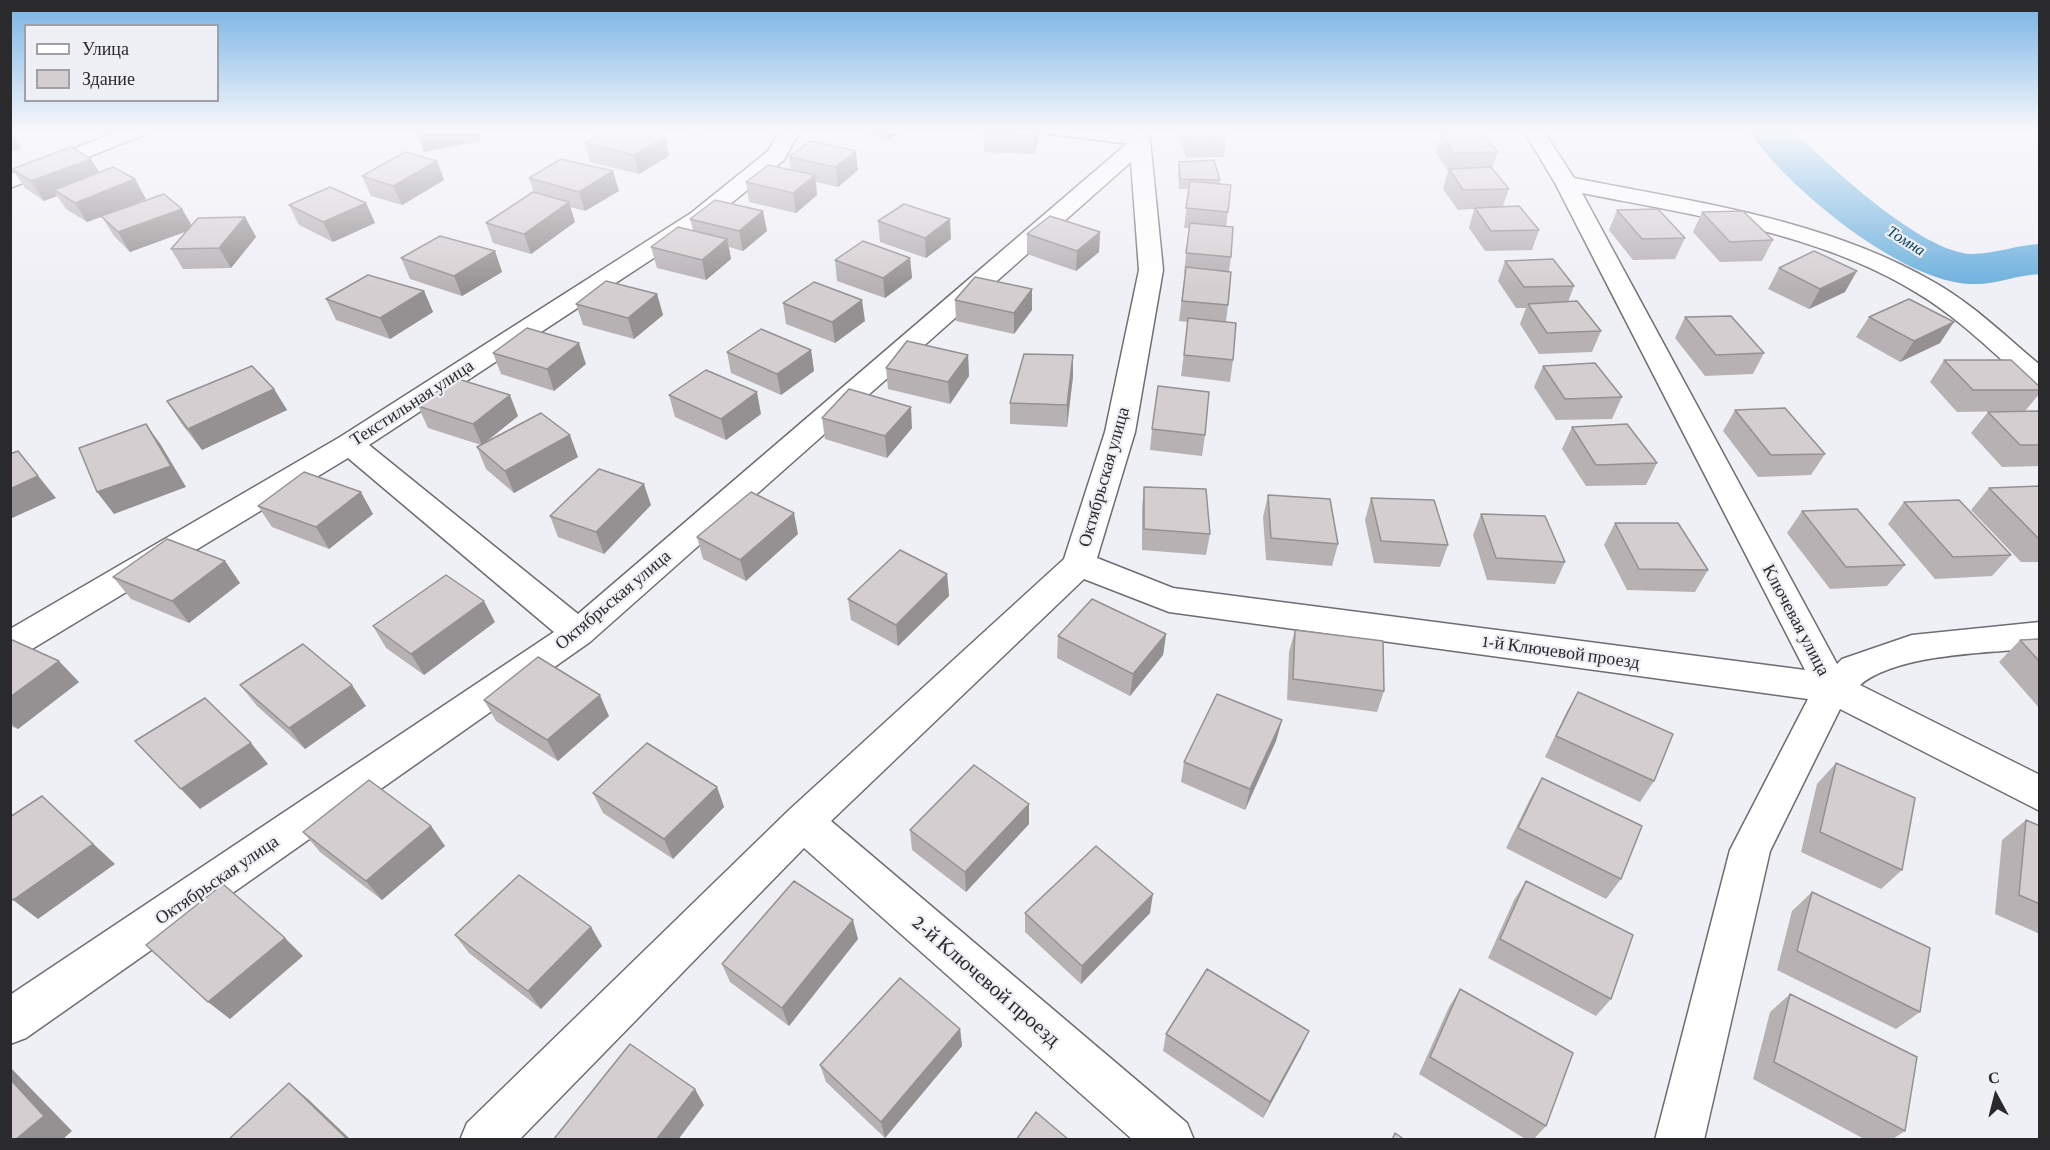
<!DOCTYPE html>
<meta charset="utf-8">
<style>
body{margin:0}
#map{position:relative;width:2050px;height:1150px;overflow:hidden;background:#efeff6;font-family:"Crimson Pro",serif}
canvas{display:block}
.frame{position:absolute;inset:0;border:12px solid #2a2a2d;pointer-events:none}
.legend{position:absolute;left:24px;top:24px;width:195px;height:78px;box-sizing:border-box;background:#efeff6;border:2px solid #a0a0a6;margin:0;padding:8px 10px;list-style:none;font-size:18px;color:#2a2a2d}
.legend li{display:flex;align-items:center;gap:12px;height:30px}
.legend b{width:30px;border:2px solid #a0a0a6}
.north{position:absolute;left:1966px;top:1066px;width:60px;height:60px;-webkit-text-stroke:4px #efeff6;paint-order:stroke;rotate:353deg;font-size:16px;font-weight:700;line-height:24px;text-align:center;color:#2a2a2d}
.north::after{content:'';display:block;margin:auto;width:21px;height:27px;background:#2a2a2d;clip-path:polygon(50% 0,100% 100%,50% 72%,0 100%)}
</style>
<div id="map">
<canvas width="2050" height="1150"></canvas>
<div class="frame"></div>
<ul class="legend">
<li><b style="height:8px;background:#fff"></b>Улица</li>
<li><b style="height:16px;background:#d5ced1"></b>Здание</li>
</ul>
<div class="north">С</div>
</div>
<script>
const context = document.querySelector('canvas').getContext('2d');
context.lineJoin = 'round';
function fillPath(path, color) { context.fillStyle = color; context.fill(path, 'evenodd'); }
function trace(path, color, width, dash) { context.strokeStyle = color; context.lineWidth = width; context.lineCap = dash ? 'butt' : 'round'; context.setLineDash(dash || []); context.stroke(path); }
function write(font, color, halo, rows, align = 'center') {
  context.font = font + ' "Crimson Pro",serif'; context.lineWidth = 4.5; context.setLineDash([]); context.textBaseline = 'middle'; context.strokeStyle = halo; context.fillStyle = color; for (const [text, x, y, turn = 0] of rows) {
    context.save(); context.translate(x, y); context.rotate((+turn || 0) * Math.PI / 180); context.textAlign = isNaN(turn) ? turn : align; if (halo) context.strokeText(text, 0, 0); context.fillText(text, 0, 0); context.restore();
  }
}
fillPath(new Path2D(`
 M1748,130H1793C1828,165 1922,253 1972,254C1994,254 2017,245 2040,244V274C2017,275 1994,285 1972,284C1902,283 1785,186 1748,130Z`), '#6aafdd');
const service = new Path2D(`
 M1044,130H1086L1142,137L1149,141L1142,145L1051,134Z`);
const minor = new Path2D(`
 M121,130H149L146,134L10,188V174Z
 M780,130H800L784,160L707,223L369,445L578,614L1130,141L1129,130H1149L1163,270L1135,432L1097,558L1173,588L1805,670L1555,183L1523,130H1543L1574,178C1694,202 1824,219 1932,281C1972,303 2005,336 2040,365V387L2030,385C1993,353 1959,318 1917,293C1821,233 1692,215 1582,193L1837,664L1842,659L1912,635L2040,622V648C1990,653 1898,653 1860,685L2040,775V811L1840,709L1770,851L1704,1140H1655L1730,850L1808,699L1169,612L1084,579L831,821L1187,1123L1194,1140H1133L804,848L519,1140H460L467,1123L789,810L1064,559L1105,432L1139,270L1131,162L590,642L26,1038L10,1044V995L554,632L348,458L22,655L10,659V629L340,437L691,213L768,151Z`);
trace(service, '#6d6d73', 4);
trace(minor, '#6d6d73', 3);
fillPath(service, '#fff');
fillPath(minor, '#fff');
fillPath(new Path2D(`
 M667,130H707L700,135Z
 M852,130H906L888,141Z
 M1039,130V138L1034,154L984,152L983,133Z
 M1179,130H1223L1226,138L1224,157L1186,158L1179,135Z
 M1441,134L1498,152L1492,169L1509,189L1503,206L1539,230L1532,250L1485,251L1469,228L1474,209L1458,210L1443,189L1448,171L1436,153Z
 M665,137L669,156L639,174L590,162L585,143Z
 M789,157L858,170L838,187L816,182L817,195L796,213L749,202L746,182L791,170Z
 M437,161L444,180L402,205L371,196L362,176Z
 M1179,162L1220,180L1219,184L1228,212L1226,226L1231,257L1229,271L1228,305L1226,322L1233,360L1230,382L1181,376L1188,322L1179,321L1185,273H1184L1189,228H1184L1189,189H1179L1178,172Z
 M12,169L99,172L135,179L146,199L122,209H182L192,225L245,217L256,237L231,268L183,269L171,249L186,231L130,252L114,236L102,217L87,222L66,209L57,196L44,201L25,188Z
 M613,171L619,191L585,211L570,207L575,222L531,254L493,243L486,223L534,193L529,178Z
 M366,203L375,223L333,242L299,225L289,205Z
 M1617,210L1685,238L1675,259L1633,260L1609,230Z
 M1702,212L1773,240L1762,261L1720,262L1693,232Z
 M690,219L767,231L743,251L729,247L731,259L706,280L657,268L651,247L693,230Z
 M878,221L951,239L926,258L880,242Z
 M1100,232L1099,252L1076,271L1027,254V234Z
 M495,251L502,272L462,296L410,279L401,258Z
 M910,258L912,278L885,298L837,281L835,260Z
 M1505,261L1574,286L1568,302L1601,331L1592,352L1539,354L1520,324L1526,308H1516L1498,281Z
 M1779,268L1845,292L1809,309L1768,289Z
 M1032,289V310L1014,334L956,321L955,300Z
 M424,291L433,312L390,339L336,320L326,299Z
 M657,294L663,315L634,339L583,325L576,304Z
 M783,303L865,321L835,343L786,324Z
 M1685,317L1764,353L1753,374L1705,376L1675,338Z
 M1869,317L1940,343L1900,362L1856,337Z
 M811,350L814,371L781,395L731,373L727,352Z
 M493,353L586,364L554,391L501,374Z
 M968,355L969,376L950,404L888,389L886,368Z
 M1073,355V376L1067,427L1010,424V403Z
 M1944,360L2040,387V393L2025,411L1957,412L1930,382Z
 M1543,366L1622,397L1612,419L1556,420L1534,387Z
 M274,389L287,410L202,450L181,423L167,401Z
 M669,395L761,414L726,440L675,417Z
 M418,406L518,416L486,442L578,457L514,493L486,469L477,447L481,445L428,428Z
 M1735,410L1825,454L1811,475L1758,477L1723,431Z
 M2040,411V466L2002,467L1971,433L1988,412Z
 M822,418L912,428L887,458L825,439Z
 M1572,427L1657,463L1646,485L1586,486L1562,449Z
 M1152,429L1205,435L1202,456L1150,450Z
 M2040,486V562H2021L1971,510L1989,488Z
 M1144,487L1210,534L1206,555L1142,550V508Z
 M1268,495L1338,544L1332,566L1266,560L1263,517Z
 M1371,498L1448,545L1440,567L1374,563L1365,520Z
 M1904,502L2011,555L1992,576L1935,579L1888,524Z
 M651,505L604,554L558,537L550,516Z
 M258,506L373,514L329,549L272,527Z
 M1802,511L1905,565L1887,586L1830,589L1787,533Z
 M1481,514L1565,562L1555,584L1487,580L1473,535Z
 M1615,523L1708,570L1695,592L1627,590L1604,545Z
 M798,534L746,581L703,559L697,537Z
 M225,561L240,583L189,623L131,599L113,577Z
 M947,574L949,596L898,646L851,620L848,599Z
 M495,622L424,675L386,648L373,626Z
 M1295,630L1384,691L1377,712L1287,700L1289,652Z
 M1166,634L1163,655L1130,696L1057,658L1058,636Z
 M10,639L79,682L18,729L10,726Z
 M2040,639V709L1999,662L2020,640Z
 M240,685L366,706L305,749L257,706Z
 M1578,692L1654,781L1640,802L1545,757L1566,713Z
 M484,700L609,716L558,761L496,721Z
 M1282,720L1276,741L1245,810L1181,782L1184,762Z
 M1836,763L1902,870L1881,889L1801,852L1817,784Z
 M1542,778L1621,879L1606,899L1506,848L1530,799Z
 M717,787L724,807L673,859L603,813L593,793Z
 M2026,820L2040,826V934L1995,914L2002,840Z
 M1029,824L966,892L912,850L910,830Z
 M431,826L445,846L382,900L320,852L303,832Z
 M1526,881L1611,999L1596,1016L1488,958L1514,900Z
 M1812,892L1920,1012L1896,1029L1777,970L1792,911Z
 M1025,913H1150L1081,984L1025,932Z
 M591,927L602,946L541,1009L469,953L455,935Z
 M858,939L789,1026L730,982L722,964Z
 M1460,989L1546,1126L1533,1140H1527L1419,1074L1449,1007Z
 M1790,994L1905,1131L1891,1140H1866L1753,1079L1770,1012Z
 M960,1029L962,1046L885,1138L826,1082L820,1065Z
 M1166,1034L1301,1048L1263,1118L1163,1051Z`), '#b7b1b4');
fillPath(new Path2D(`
 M10,130L22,148L10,152Z
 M431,130H478L481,141L424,152L417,133Z
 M699,130H707L700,135Z
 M887,130H906L888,141Z
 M1036,130H1039V138L1034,154L1035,135Z
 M665,137L669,156L639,174L634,155Z
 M856,151L858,170L838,187L836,167Z
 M91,159L103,178L54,190L57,196L44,201L31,181Z
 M437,161L444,180L402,205L393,186Z
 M613,171L619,191L585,211L579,192Z
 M815,175L817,195L796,213L793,193Z
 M135,179L146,199L87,222L75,203Z
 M569,202L575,222L531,254L524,234Z
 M366,203L375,223L333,242L323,222Z
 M182,209L193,229L130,252L118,232Z
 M763,211L767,231L743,251L739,231Z
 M245,217L256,237L231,268L219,248Z
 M950,219L951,239L926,258L925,238Z
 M1100,232L1099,252L1076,271L1077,251Z
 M727,239L731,259L706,280L702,260Z
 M495,251L502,272L462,296L454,276Z
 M910,258L912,278L885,298L883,278Z
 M1857,271L1845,292L1809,309L1820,289Z
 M1032,289V310L1014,334V313Z
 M424,291L433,312L390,339L380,318Z
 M657,294L663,315L634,339L628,318Z
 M862,300L865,321L835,343L832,322Z
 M1954,322L1940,343L1900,362L1914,341Z
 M579,343L586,364L554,391L547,369Z
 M811,350L814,371L781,395L777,374Z
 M968,355L969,376L950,404L948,382Z
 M1073,355V376L1067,427V405Z
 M274,389L287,410L202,450L188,429Z
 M757,392L761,414L726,440L721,419Z
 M510,395L518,416L482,445L473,424Z
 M911,407L912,428L887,458L885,436Z
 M146,424L161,445L186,487L114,514L97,492Z
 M570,435L578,457L514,493L505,471Z
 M18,451L56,498L10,519V489Z
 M644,484L651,505L604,554L596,532Z
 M361,492L373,514L329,549L316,527Z
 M794,513L798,534L746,581L740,560Z
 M225,561L240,583L189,623L172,601Z
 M947,574L949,596L898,646L896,625Z
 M484,601L495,622L424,675L411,654Z
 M1166,634L1163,655L1130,696L1133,674Z
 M59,661L79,682L18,729L10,722V697Z
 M352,685L366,706L305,749L289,728Z
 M600,695L609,716L558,761L547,740Z
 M1282,720L1276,741L1245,810L1250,789Z
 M251,743L268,764L200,809L181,789Z
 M717,787L724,807L673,859L664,839Z
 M42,796L115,864L38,919L13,900Z
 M1029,804V824L966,892L965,872Z
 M431,826L445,846L382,900L366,881Z
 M1153,894L1150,913L1081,984L1082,966Z
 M853,920L858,939L789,1026L782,1008Z
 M591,927L602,946L541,1009L528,991Z
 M285,938L303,956L230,1019L208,1002Z
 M960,1029L962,1046L885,1138L881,1122Z
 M1309,1031L1301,1048L1263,1118L1270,1102Z
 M10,1067L72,1131L62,1140H15L10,1079Z
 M289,1083L309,1100L351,1140H348Z
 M695,1089L704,1105L678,1140H656Z`), '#959092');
const building = new Path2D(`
 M417,130H431L417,133Z
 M606,130H633L665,137L634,155L585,143Z
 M984,130H1036L1035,135L983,133Z
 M1185,130H1223L1226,138L1188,139Z
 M1481,132L1498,152L1454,153L1441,134Z
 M810,141L856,151L836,167L789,157Z
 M71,147L91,159L31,181L12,169Z
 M405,152L437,161L393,186L362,176Z
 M561,159L613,171L579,192L529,178Z
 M1214,160L1220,180L1180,179L1179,162Z
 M768,165L815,175L793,193L746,182Z
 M113,167L135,179L75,203L54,190Z
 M1491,167L1509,189L1463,190L1449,169Z
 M1190,181L1231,185L1228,212L1186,208Z
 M330,187L366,203L323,222L289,205Z
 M533,192L569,202L524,234L486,223Z
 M164,194L182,209L118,232L101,216Z
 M715,200L763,211L739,231L690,219Z
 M904,204L950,219L925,238L878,221Z
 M1519,206L1539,230L1491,231L1475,208Z
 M1658,209L1685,238L1642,239L1617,210Z
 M1743,211L1773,240L1730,242L1702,212Z
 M1050,216L1100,232L1077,251L1027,234Z
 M245,217L219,248L171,249L198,218Z
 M1190,223L1233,227L1231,257L1186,253Z
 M678,227L727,239L702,260L651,247Z
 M440,236L495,251L454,276L401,258Z
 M863,241L910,258L883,278L835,260Z
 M1814,251L1857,271L1820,289L1779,268Z
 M1553,259L1574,286L1524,287L1505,261Z
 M1186,267L1231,272L1228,305L1182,301Z
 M368,275L424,291L380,318L326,299Z
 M975,277L1032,289L1014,313L955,300Z
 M606,281L657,294L628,318L576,304Z
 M814,282L862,300L832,322L783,303Z
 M1909,299L1954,322L1914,341L1869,317Z
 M1577,301L1601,331L1547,333L1528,304Z
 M1731,316L1764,353L1716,355L1685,317Z
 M1188,318L1236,323L1233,360L1184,355Z
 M527,328L579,343L547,369L493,353Z
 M761,329L811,350L777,374L727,352Z
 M907,341L968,355L948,382L886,368Z
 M1024,354L1073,355L1067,405L1010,403Z
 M1944,360H2011L2040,387V390H1973Z
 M1595,363L1622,397L1565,399L1543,366Z
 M252,366L274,389L188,429L167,401Z
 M706,370L757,392L721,419L669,395Z
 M455,378L510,395L473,424L418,406Z
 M1158,386L1209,392L1205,435L1152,429Z
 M849,389L911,407L885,436L822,418Z
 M1785,408L1825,454L1771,455L1735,410Z
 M2040,411V445H2020L1988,412Z
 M541,413L570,435L505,471L477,447Z
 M146,424L171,466L97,492L79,448Z
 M1627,424L1657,463L1596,465L1572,427Z
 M18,451L38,476L10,489V454Z
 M599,469L644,484L596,532L550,516Z
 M304,472L361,492L316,527L258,506Z
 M2040,486V540L1989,488Z
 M1144,487L1206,489L1210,534L1144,529Z
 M751,492L794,513L740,560L697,537Z
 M1268,495L1330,499L1338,544L1271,538Z
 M1371,498L1434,500L1448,545L1381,541Z
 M1959,500L2011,555L1953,557L1904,502Z
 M1857,509L1905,565L1846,567L1802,511Z
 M1481,514L1545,516L1565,562L1496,558Z
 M1615,523H1678L1708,570L1639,569Z
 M167,539L225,561L172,601L113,577Z
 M900,550L947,574L896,625L848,599Z
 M446,575L484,601L411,654L373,626Z
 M1092,599L1166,634L1133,674L1058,636Z
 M1295,630L1383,641L1384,691L1293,679Z
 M10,639L59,661L10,697Z
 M2040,639V662L2020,640Z
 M303,644L352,685L289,728L240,685Z
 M538,657L600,695L547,740L484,700Z
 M1578,692L1673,734L1654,781L1556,736Z
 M1217,694L1282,720L1250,789L1184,762Z
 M205,698L251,743L181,789L135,741Z
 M647,743L717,787L664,839L593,793Z
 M1836,763L1915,798L1902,870L1820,832Z
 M974,765L1029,804L965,872L910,830Z
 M1542,778L1642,826L1621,879L1518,828Z
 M369,780L431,826L366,881L303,832Z
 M42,796L93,844L13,900L10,897V817Z
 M2026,820L2040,826V904L2019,895Z
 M1096,846L1153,894L1082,966L1025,913Z
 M519,875L591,927L528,991L455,935Z
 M794,881L853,920L782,1008L722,964Z
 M1526,881L1633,935L1611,999L1500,939Z
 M223,884L285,938L208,1002L146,945Z
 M1812,892L1930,948L1920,1012L1797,951Z
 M1207,969L1309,1031L1270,1102L1166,1034Z
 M900,978L960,1029L881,1122L820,1065Z
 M1460,989L1573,1053L1546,1126L1430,1057Z
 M1790,994L1917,1057L1905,1131L1774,1062Z
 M630,1044L695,1089L656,1140H553Z
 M10,1079L44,1116L15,1140H10Z
 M289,1083L348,1140H228Z
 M1036,1112L1069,1140H1016Z
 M1395,1133L1405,1140H1392Z`);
fillPath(building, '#d5ced1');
trace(building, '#959092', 1.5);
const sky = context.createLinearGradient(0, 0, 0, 291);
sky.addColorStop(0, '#75b2e4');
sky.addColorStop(0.45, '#f8f8fb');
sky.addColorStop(1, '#f8f8fb00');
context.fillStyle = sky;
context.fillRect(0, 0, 2050, 291);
write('italic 16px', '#043e5c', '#efeff6', [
 ["Томна",1906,241,32]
]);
write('18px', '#2a2a2d', '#efeff6', [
 ["Текстильная улица",412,403,-33],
 ["Октябрьская улица",1104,477,-74],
 ["Октябрьская улица",613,600,-40],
 ["Ключевая улица",1796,620,62],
 ["1-й Ключевой проезд",1561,652,8],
 ["Октябрьская улица",217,880,-34]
]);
write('21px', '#2a2a2d', '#efeff6', [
 ["2-й Ключевой проезд",986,981,41]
]);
</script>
